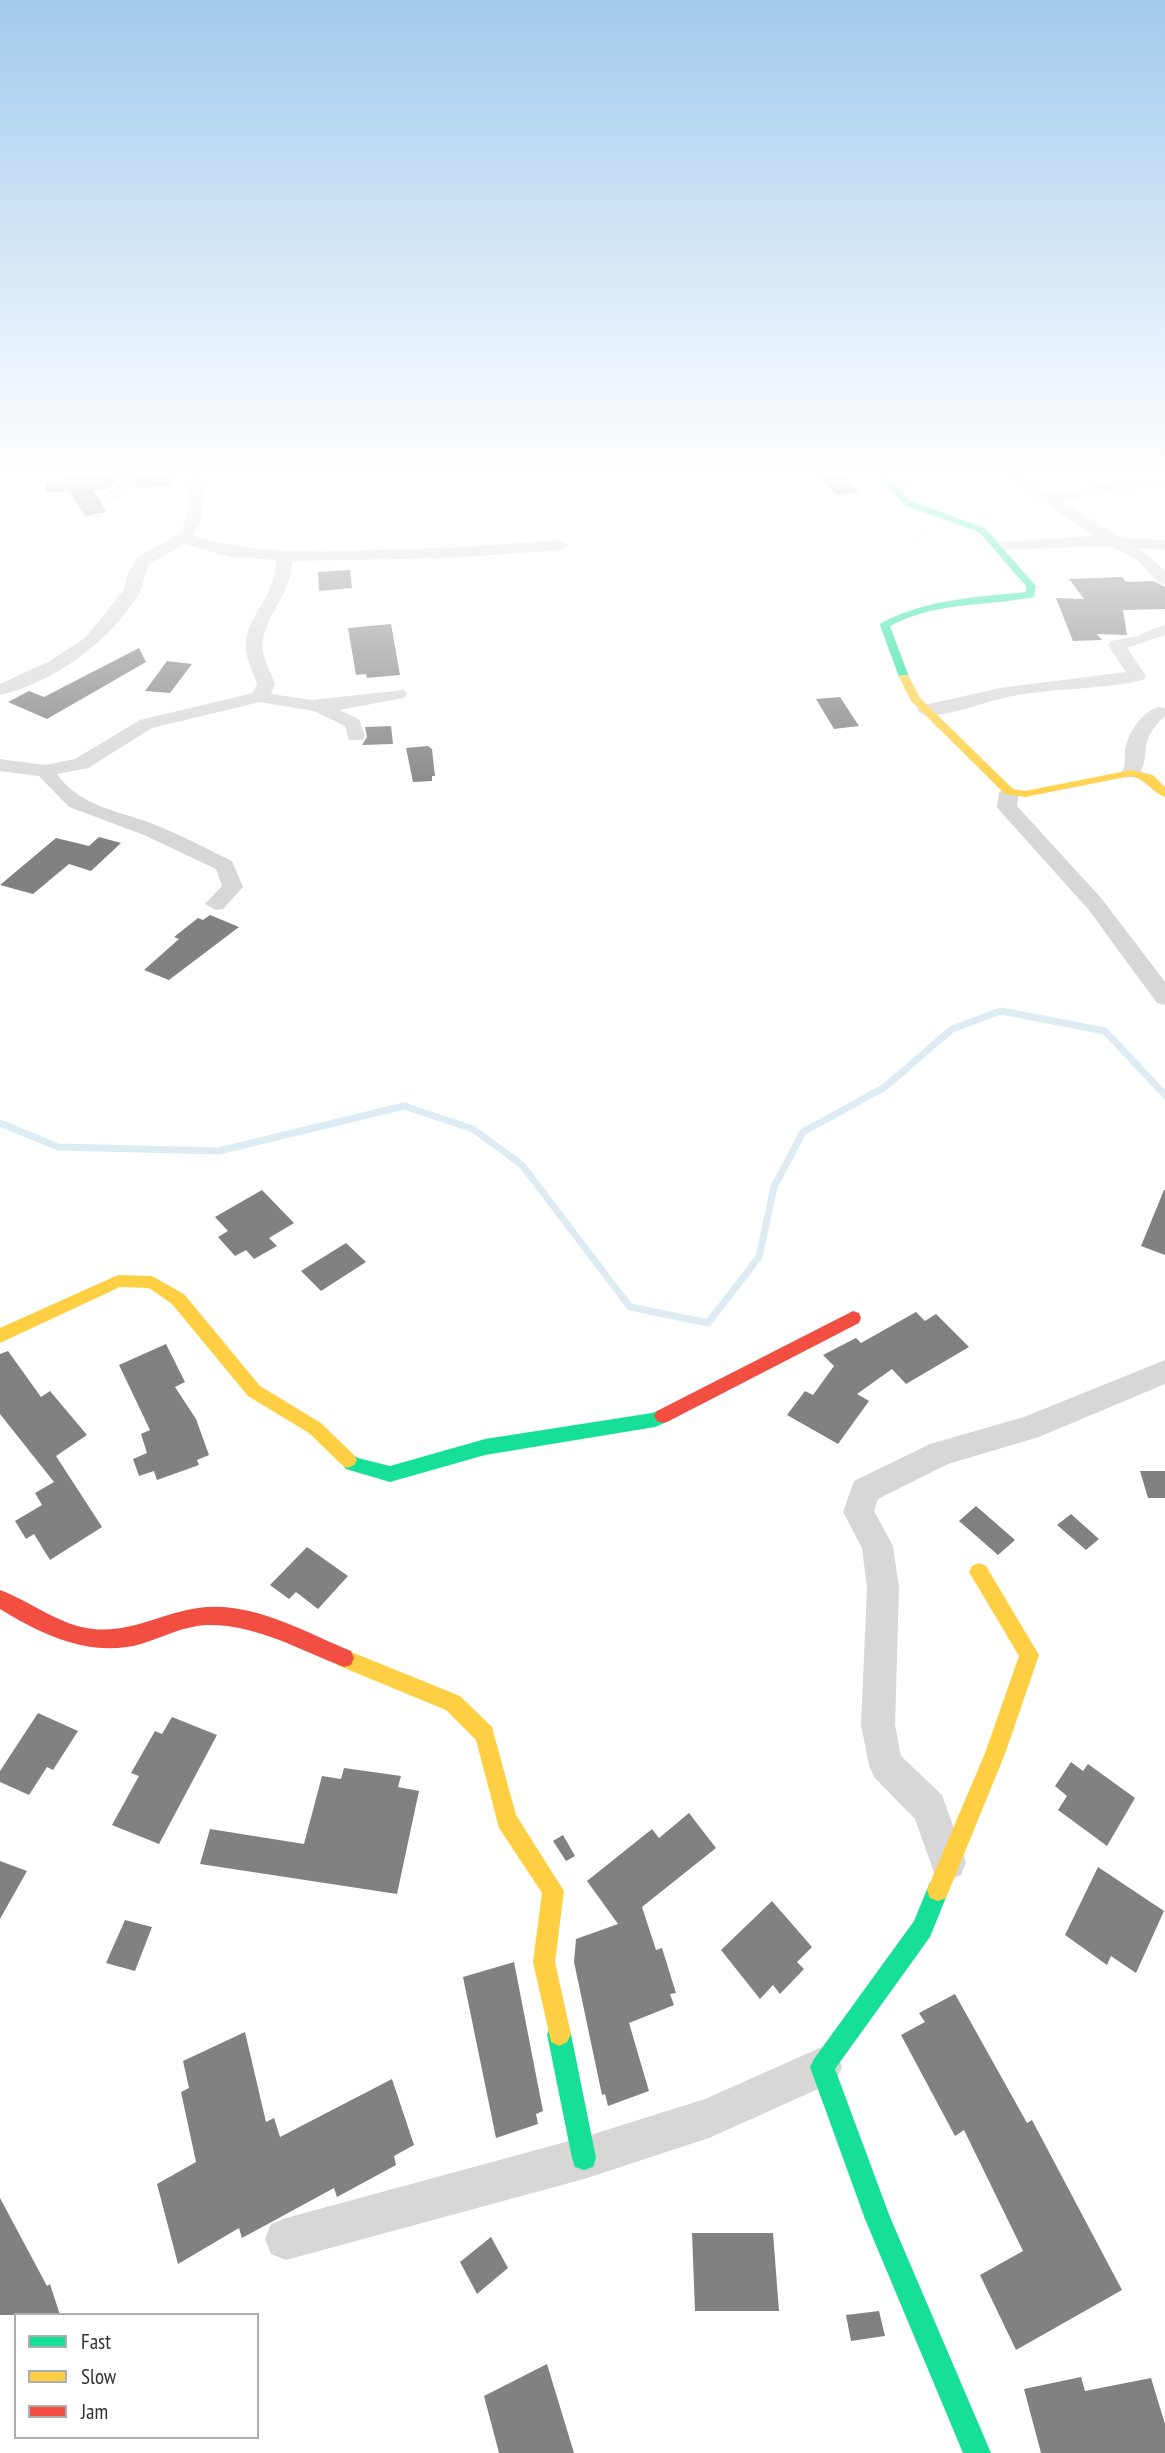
<!DOCTYPE html>
<style>
body{margin:0}
#map{position:relative;width:1165px;height:2453px;overflow:hidden;background:#fff;font-family:"PT Sans Narrow",sans-serif}
canvas{display:block}
.legend{position:absolute;left:14px;top:2313px;width:245px;height:126px;box-sizing:border-box;background:#fff;border:2px solid #adadad;margin:0;padding:9px 12px;list-style:none;font-size:21px;color:#333}
.legend li{display:flex;align-items:center;gap:14px;height:35px}
.legend b{width:35px;border:2px solid #adadad}
</style>
<div id="map">
<canvas width="1165" height="2453"></canvas>
<ul class="legend">
<li><b style="height:9px;background:#16e098"></b>Fast</li>
<li><b style="height:9px;background:#ffcf43"></b>Slow</li>
<li><b style="height:9px;background:#f24e42"></b>Jam</li>
</ul>
</div>
<script>
const context = document.querySelector('canvas').getContext('2d');
context.lineJoin = 'round';
function trace(path, color, width, dash) { context.strokeStyle = color; context.lineWidth = width; context.lineCap = dash ? 'butt' : 'round'; context.setLineDash(dash || []); context.stroke(path); }
function fillPath(path, color) { context.fillStyle = color; context.fill(path, 'evenodd'); }
trace(new Path2D(`
 M0,1123L58,1147L219,1151L404,1106L473,1129L522,1165L630,1307L708,1323L759,1257L774,1187L803,1132L885,1087L952,1029L1001,1011L1105,1031L1165,1095`), '#ddebf3', 7);
fillPath(new Path2D(`
 M97,471H116L117,482L107,489L93,490L107,512L85,516L69,491L46,493L45,483Z
 M135,471H173V486L133,488L137,484Z
 M841,474L860,492L837,495L819,477Z
 M350,570L352,588L319,591L318,572Z
 M1122,577L1126,582L1153,581L1165,587V609L1123,610L1127,635L1097,634L1102,640L1073,641L1056,598L1084,599L1069,579Z
 M391,624L400,675L367,678L366,674L356,675L348,628Z
 M139,648L146,662L47,719L8,702L29,691L44,697Z
 M167,661L192,664L170,693L145,691Z
 M840,697L859,726L834,729L816,699Z
 M391,726L393,744L362,745L367,737L365,727Z
 M428,746L432,749L435,776H432V781L413,782L406,748Z
 M99,837L121,843L91,871L69,864L33,894L0,885L56,838L89,846Z
 M210,915L239,927L169,980L144,970L179,939L174,937L198,918L203,920Z
 M262,1190L294,1223L269,1238L277,1246L254,1259L246,1250L235,1256L218,1237L228,1231L215,1217Z
 M1164,1190H1165V1255L1141,1246Z
 M346,1243L366,1262L321,1291L301,1271Z
 M916,1312L925,1321L936,1314L969,1347L906,1384L892,1369L857,1394L869,1401L838,1444L787,1415L805,1391L813,1395L834,1366L823,1355L856,1338L861,1343Z
 M166,1344L185,1382L175,1387L196,1419L209,1455L197,1460L199,1465L157,1480L154,1471L139,1476L133,1459L147,1453L141,1434L150,1430L119,1365Z
 M8,1351L41,1397L50,1391L87,1435L56,1456L102,1527L50,1560L34,1534L26,1539L15,1521L42,1505L35,1493L54,1482L0,1414V1354Z
 M1140,1471H1165V1498H1148Z
 M976,1506L1015,1540L998,1555L959,1521Z
 M1071,1514L1099,1539L1086,1550L1057,1525Z
 M307,1547L348,1576L318,1609L296,1592L289,1599L270,1585Z
 M38,1713L78,1731L53,1770L47,1767L29,1795L0,1782V1771Z
 M172,1717L217,1735L159,1844L112,1825L139,1776L131,1773L155,1731L162,1734Z
 M1071,1762L1083,1771L1088,1764L1135,1798L1107,1846L1058,1810L1067,1796L1055,1786Z
 M344,1768L401,1776L398,1787L419,1791L397,1894L200,1864L210,1829L304,1844L322,1776L341,1779Z
 M689,1813L716,1848L642,1907L656,1950L662,1948L676,1993L670,1994L674,2005L629,2023L649,2091L608,2106L605,2094L602,2095L574,1962L576,1939L618,1924L587,1881L652,1829L659,1838Z
 M563,1835L575,1856L566,1861L553,1841Z
 M0,1861L27,1871L0,1919Z
 M1098,1867L1164,1911L1136,1973L1111,1956L1107,1965L1065,1935Z
 M772,1901L812,1947L797,1962L804,1969L780,1994L773,1985L760,1999L721,1950Z
 M125,1920L152,1927L135,1971L106,1963Z
 M514,1962L543,2111L536,2114L538,2124L496,2138L463,1977Z
 M955,1994L1027,2123L1032,2120L1122,2290L1016,2350L980,2275L1023,2251L964,2130L955,2136L901,2035L925,2022L919,2013Z
 M245,2032L266,2122L274,2118L280,2137L392,2079L414,2145L394,2156L396,2165L337,2197L334,2188L242,2238L239,2228L178,2264L157,2184L196,2162L181,2092L189,2088L183,2061Z
 M0,2198L47,2286L50,2284L60,2315H0Z
 M692,2233H773L779,2311H695Z
 M491,2237L508,2268L477,2294L460,2262Z
 M879,2311L885,2336L851,2341L846,2315Z
 M547,2364L574,2453H499L484,2396Z
 M1081,2377L1085,2391L1151,2378L1165,2424V2453H1041L1024,2389Z`), '#818181');
trace(new Path2D(`
 M470,471L510,474L587,471
 M627,471L630,472
 M943,485L989,474
 M917,540L927,527`), '#d6d6d6', 2.5, [2, 2]);
fillPath(new Path2D(`
 M118,471H132L134,484L114,501H104V495L120,483Z
 M190,471H204L201,519L193,536C253,554 312,552 374,550C436,549 499,545 561,540L569,545L561,550L450,558L292,561C292,593 268,611 263,640C260,653 270,671 275,683L271,694L312,700L404,690L407,694L404,698L339,710L359,719L365,736L363,740H349L345,726L314,711L260,702L152,728L88,768L57,774C81,808 122,811 158,826C183,836 207,849 232,861L243,887L223,909L216,910L205,904L222,886L216,869L144,835L69,807L39,776L0,771V759L45,765L75,759L140,720L253,693L257,683C252,671 244,655 246,641C249,614 276,595 276,560L230,557L185,544L149,564C144,573 144,586 139,594C107,643 57,681 0,695V684L48,662L85,638L124,590L128,573L137,558L181,532L187,512Z
 M999,471H1016L1051,494L1109,483L1165,479V487L1109,491L1061,501L1121,538L1165,540V550L1139,548L1165,571V585C1154,582 1148,569 1139,562C1129,554 1119,550 1108,546L996,550V544L1001,542L1093,536Z
 M1165,624V635L1127,648L1146,676L1143,680C1096,691 1046,687 999,699C982,703 929,724 917,710L920,706L1000,688L1126,672L1108,645L1111,641L1137,636Z
 M1159,707L1165,708V716C1135,743 1153,754 1138,777H1124L1121,773C1127,765 1124,760 1125,751C1127,734 1142,711 1159,707Z
 M1009,786L1019,792L1017,806L1102,899L1165,982V1005L1157,1003L1088,909L1000,811L997,807L999,792Z
 M1165,1360V1384L1039,1437L948,1464L878,1499L874,1511L893,1546L899,1588L895,1725L901,1756L942,1795L966,1862L961,1875L948,1880L935,1875L915,1819L874,1777L869,1765L861,1725L867,1588L862,1548L843,1512L854,1481L930,1444L1024,1417Z
 M822,2047L836,2053L842,2067L836,2081L709,2138L584,2179L286,2260L271,2254L265,2239L271,2224L286,2218L584,2137L705,2099Z`), '#d7d7d7');
fillPath(new Path2D(`
 M874,471H883L910,501L985,528L1036,586L1034,597C984,607 937,601 890,626L909,677L904,680L899,677L880,625L881,623C927,599 976,597 1026,592V586L979,532L904,505Z
 M663,1409L669,1411L672,1416L669,1421L655,1427L485,1455L390,1482L346,1469L339,1460L342,1455L348,1452L358,1458L390,1466L485,1439L652,1413Z
 M938,1879L946,1882L949,1890L930,1937L835,2069L890,2217L991,2453H963L865,2219L810,2067L814,2059L914,1921L930,1882Z
 M559,2022L567,2026L571,2034L596,2158L593,2167L584,2170L575,2167L572,2158L547,2034L551,2026Z`), '#16e098');
fillPath(new Path2D(`
 M900,675H908L920,698L1013,789L1025,791L1131,770L1153,775L1165,787V797C1150,791 1149,781 1131,776L1025,797L1005,794L911,701L899,677Z
 M118,1275L152,1276L184,1294L260,1386L321,1423L354,1455L357,1460L354,1465L348,1468L342,1465L309,1433L248,1396L172,1304L149,1288L120,1287L0,1343V1328Z
 M979,1563L986,1566L1039,1655L1005,1754L946,1898L938,1901L930,1898L927,1890L985,1753L1019,1656L969,1572L972,1566Z
 M344,1649L460,1696L492,1727L516,1815L564,1891L555,1962L571,2034L567,2042L559,2046L551,2042L533,1962L542,1893L499,1828L476,1740L446,1710L337,1665L334,1658L337,1651Z`), '#ffcf43');
fillPath(new Path2D(`
 M853,1311L859,1313L861,1318L859,1323L669,1421L663,1423L657,1421L654,1416L657,1411Z
 M0,1590C32,1602 58,1625 93,1629C131,1633 162,1613 198,1608C250,1600 305,1632 351,1651L354,1658L351,1665L344,1667C300,1650 256,1624 207,1625C184,1626 163,1637 141,1644C91,1658 42,1635 0,1609Z`), '#f24e42');
const sky = context.createLinearGradient(0, 0, 0, 814);
sky.addColorStop(0, '#a3caec');
sky.addColorStop(0.58, '#fff');
sky.addColorStop(1, '#ffffff00');
context.fillStyle = sky;
context.fillRect(0, 0, 1165, 814);
</script>
